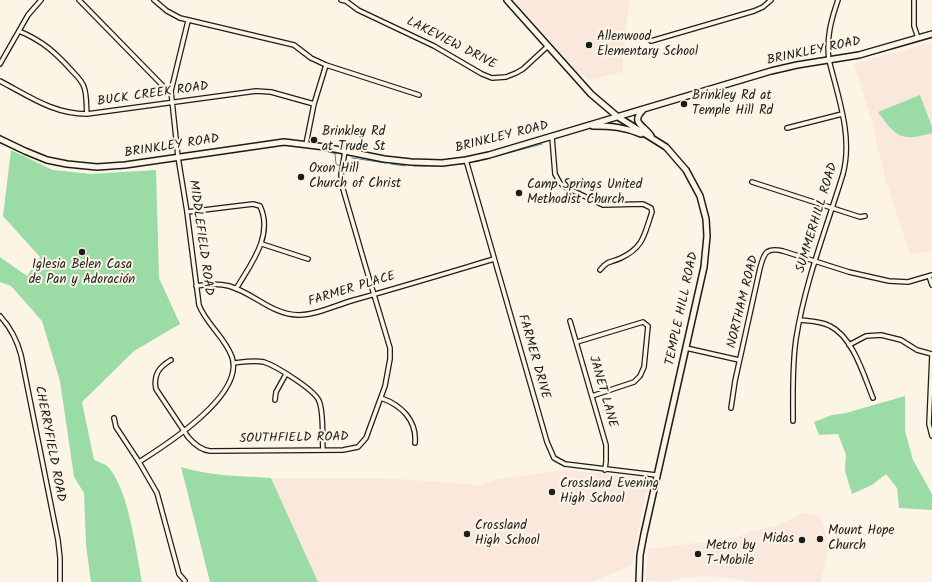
<!DOCTYPE html>
<meta charset="utf-8">
<style>
body{margin:0}
canvas{display:block;background:#fcf5e5}
</style>
<canvas width="932" height="582"></canvas>
<script>
const context = document.querySelector('canvas').getContext('2d');
context.lineJoin = 'round';
function fillPath(path, color) { context.fillStyle = color; context.fill(path, 'evenodd'); }
function trace(path, color, width, dash) { context.strokeStyle = color; context.lineWidth = width; context.lineCap = dash ? 'butt' : 'round'; context.setLineDash(dash || []); context.stroke(path); }
function write(font, color, halo, rows, align = 'center') {
  context.font = font + ' Kalam,sans-serif'; context.lineWidth = 4; context.setLineDash([]); context.textBaseline = 'middle'; context.strokeStyle = halo; context.fillStyle = color; for (const [text, x, y, turn = 0] of rows) {
    context.save(); context.translate(x, y); context.rotate((+turn || 0) * Math.PI / 180); context.textAlign = isNaN(turn) ? turn : align; if (halo) context.strokeText(text, 0, 0); context.fillText(text, 0, 0); context.restore();
  }
}
fillPath(new Path2D(`
 M514,0H629L622,72L588,80L573,67Z
 M932,42V250L910,255L886,181L872,122L854,63L895,53Z
 M563,470L650,478L640,522L632,565L593,582H318L271,478H386L479,485L499,479Z
 M803,513L821,517L829,544L821,582H751L724,577L700,576L675,579L668,582L646,581L648,549L735,538L749,532L781,524Z`), '#fbe8dc');
fillPath(new Path2D(`
 M920,95L932,127V133C901,142 896,137 878,112Z
 M11,150L53,170L91,174L156,170L159,278L180,324L134,351L82,402L94,460C98,462 107,464 110,469C129,493 136,551 142,582H91L86,545L84,493L74,477L60,381L42,321L11,286L0,282V257L27,276L40,257L3,216Z
 M905,396V431L913,460L932,494V510L899,508L897,488L886,474L872,485L852,494L845,471L846,455L838,434L819,435L814,422L832,415L846,413Z
 M181,467C210,476 241,476 271,478L318,582H210Z`), '#9adba6');
trace(new Path2D(`
 M325,151L336,154
 M335,154L336,164L340,166
 M352,158L386,163
 M475,162L542,144
 M391,164L405,166
 M414,166H427
 M431,166L461,164`), '#598193', 1);
const minor = new Path2D(`
 M79,0L165,88L171,91
 M154,0L167,11L180,18L294,45L311,58L326,65L419,95
 M341,0L346,1L358,10L434,46L482,74L492,78L506,77L516,73L523,69L548,46
 M914,0V26L918,38
 M19,31C43,41 56,53 73,72C77,76 82,81 84,87C87,95 86,105 87,114
 M651,41L754,11L763,7L771,0
 M0,64L28,15L41,0
 M0,81C29,96 53,114 87,114L256,91L271,92L314,104
 M787,128L842,114
 M552,137L555,174L560,183L565,187L603,205L643,204L651,208L652,212C644,235 644,247 621,258C610,263 608,260 600,270
 M306,144L314,104L326,65
 M466,160L547,442L554,458L565,464L656,475
 M752,182L860,217L865,216
 M187,212L253,204L260,206C274,236 250,265 236,289
 M262,244L308,259
 M929,276L932,285
 M196,286C207,284 218,283 229,286C254,293 272,315 299,315C317,315 336,305 354,300C401,287 447,273 494,259
 M0,316C11,328 17,340 21,355L58,540L60,558V582
 M800,320C810,321 821,321 830,326C853,337 864,376 873,398
 M570,321L606,445V461L605,470
 M577,342L643,322L648,326L644,367L640,376L634,382L592,396
 M849,345L866,336L881,335L901,340L917,350L932,354
 M686,348L739,360
 M932,354L929,424L932,436
 M171,360C159,367 153,375 156,389L188,437C194,444 201,450 210,451L343,450L358,447L366,438L385,386L390,359V348L366,268L343,189L341,175L345,151
 M233,363C243,362 254,360 264,362C276,366 315,390 319,401C324,412 322,437 323,450
 M381,398C401,405 417,420 415,443
 M275,400L276,392L286,374
 M731,408L735,381L760,268C764,253 766,247 783,251L849,272L889,281L908,282L932,275
 M114,418L116,427L139,462L157,493L179,574L185,581
 M793,421C793,393 792,366 796,339C805,282 826,229 843,174C853,136 838,97 829,60C826,39 831,20 838,0
 M139,462C166,445 245,395 232,357C225,337 206,324 199,305L187,212L178,157L171,91L188,21`);
const secondary = new Path2D(`
 M507,0L591,94L618,117L666,147L686,170L700,196L706,219L707,236L704,267L644,534L640,555L639,582
 M643,110C630,123 644,125 651,136
 M593,126C611,126 624,127 641,134
 M0,139L25,151L47,160L67,164L97,167L125,165L284,142L325,147L384,159L411,162L442,163L466,160L489,155L771,71L797,65L859,55L932,34`);
trace(minor, '#1c1c1c', 6);
trace(secondary, '#1c1c1c', 8);
trace(minor, '#fcf5e5', 3.5);
trace(secondary, '#fcf5e5', 5);
for (const [x, y, r, color] of [
 [589,45,4,"#1c1c1c"],
 [684,104,4,"#1c1c1c"],
 [314,140,4,"#1c1c1c"],
 [301,177,4,"#1c1c1c"],
 [519,193,4,"#1c1c1c"],
 [82,252,4,"#1c1c1c"],
 [552,492,4,"#1c1c1c"],
 [467,534,4,"#1c1c1c"],
 [820,539,4,"#1c1c1c"],
 [802,540,4,"#1c1c1c"],
 [698,554,4,"#1c1c1c"]
]) { const dot = new Path2D(); dot.arc(x, y, r, 0, 2 * Math.PI); context.fillStyle = color; context.fill(dot); trace(dot, '#fcf5e5', 1.5); }
write('13px', '#1c1c1c', '#fcf5e5', [
 ["Allenwood",597,38],
 ["Elementary School",597,53],
 ["Brinkley Rd at",692,97],
 ["Temple Hill Rd",692,112],
 ["Brinkley Rd",322,133],
 ["at Trude St",322,148],
 ["Oxon Hill",309,170],
 ["Church of Christ",309,185],
 ["Camp Springs United",527,186],
 ["Methodist Church",527,201],
 ["Iglesia Belen Casa",82,266,"center"],
 ["de Pan y Adoración",82,281,"center"],
 ["Crossland Evening",560,485],
 ["High School",560,500],
 ["Crossland",475,527],
 ["High School",475,542],
 ["Mount Hope",828,532],
 ["Church",828,547],
 ["Midas",794,540,"right"],
 ["Metro by",706,547],
 ["T-Mobile",706,562]
], 'left');
write('13px', '#1c1c1c', '#fcf5e5', [
 ["LAKEVIEW DRIVE",451,44,27],
 ["BRINKLEY ROAD",814,52,-12],
 ["BUCK CREEK ROAD",153,95,-8],
 ["BRINKLEY ROAD",502,138,-14],
 ["BRINKLEY ROAD",172,147,-9],
 ["SUMMERHILL ROAD",818,218,-73],
 ["MIDDLEFIELD ROAD",200,238,82],
 ["FARMER PLACE",352,290,-17],
 ["NORTHAM ROAD",744,302,-76],
 ["TEMPLE HILL ROAD",683,309,-78],
 ["FARMER DRIVE",533,357,74],
 ["JANET LANE",602,392,74],
 ["SOUTHFIELD ROAD",294,439,-1],
 ["CHERRYFIELD ROAD",49,444,79]
]);
</script>
